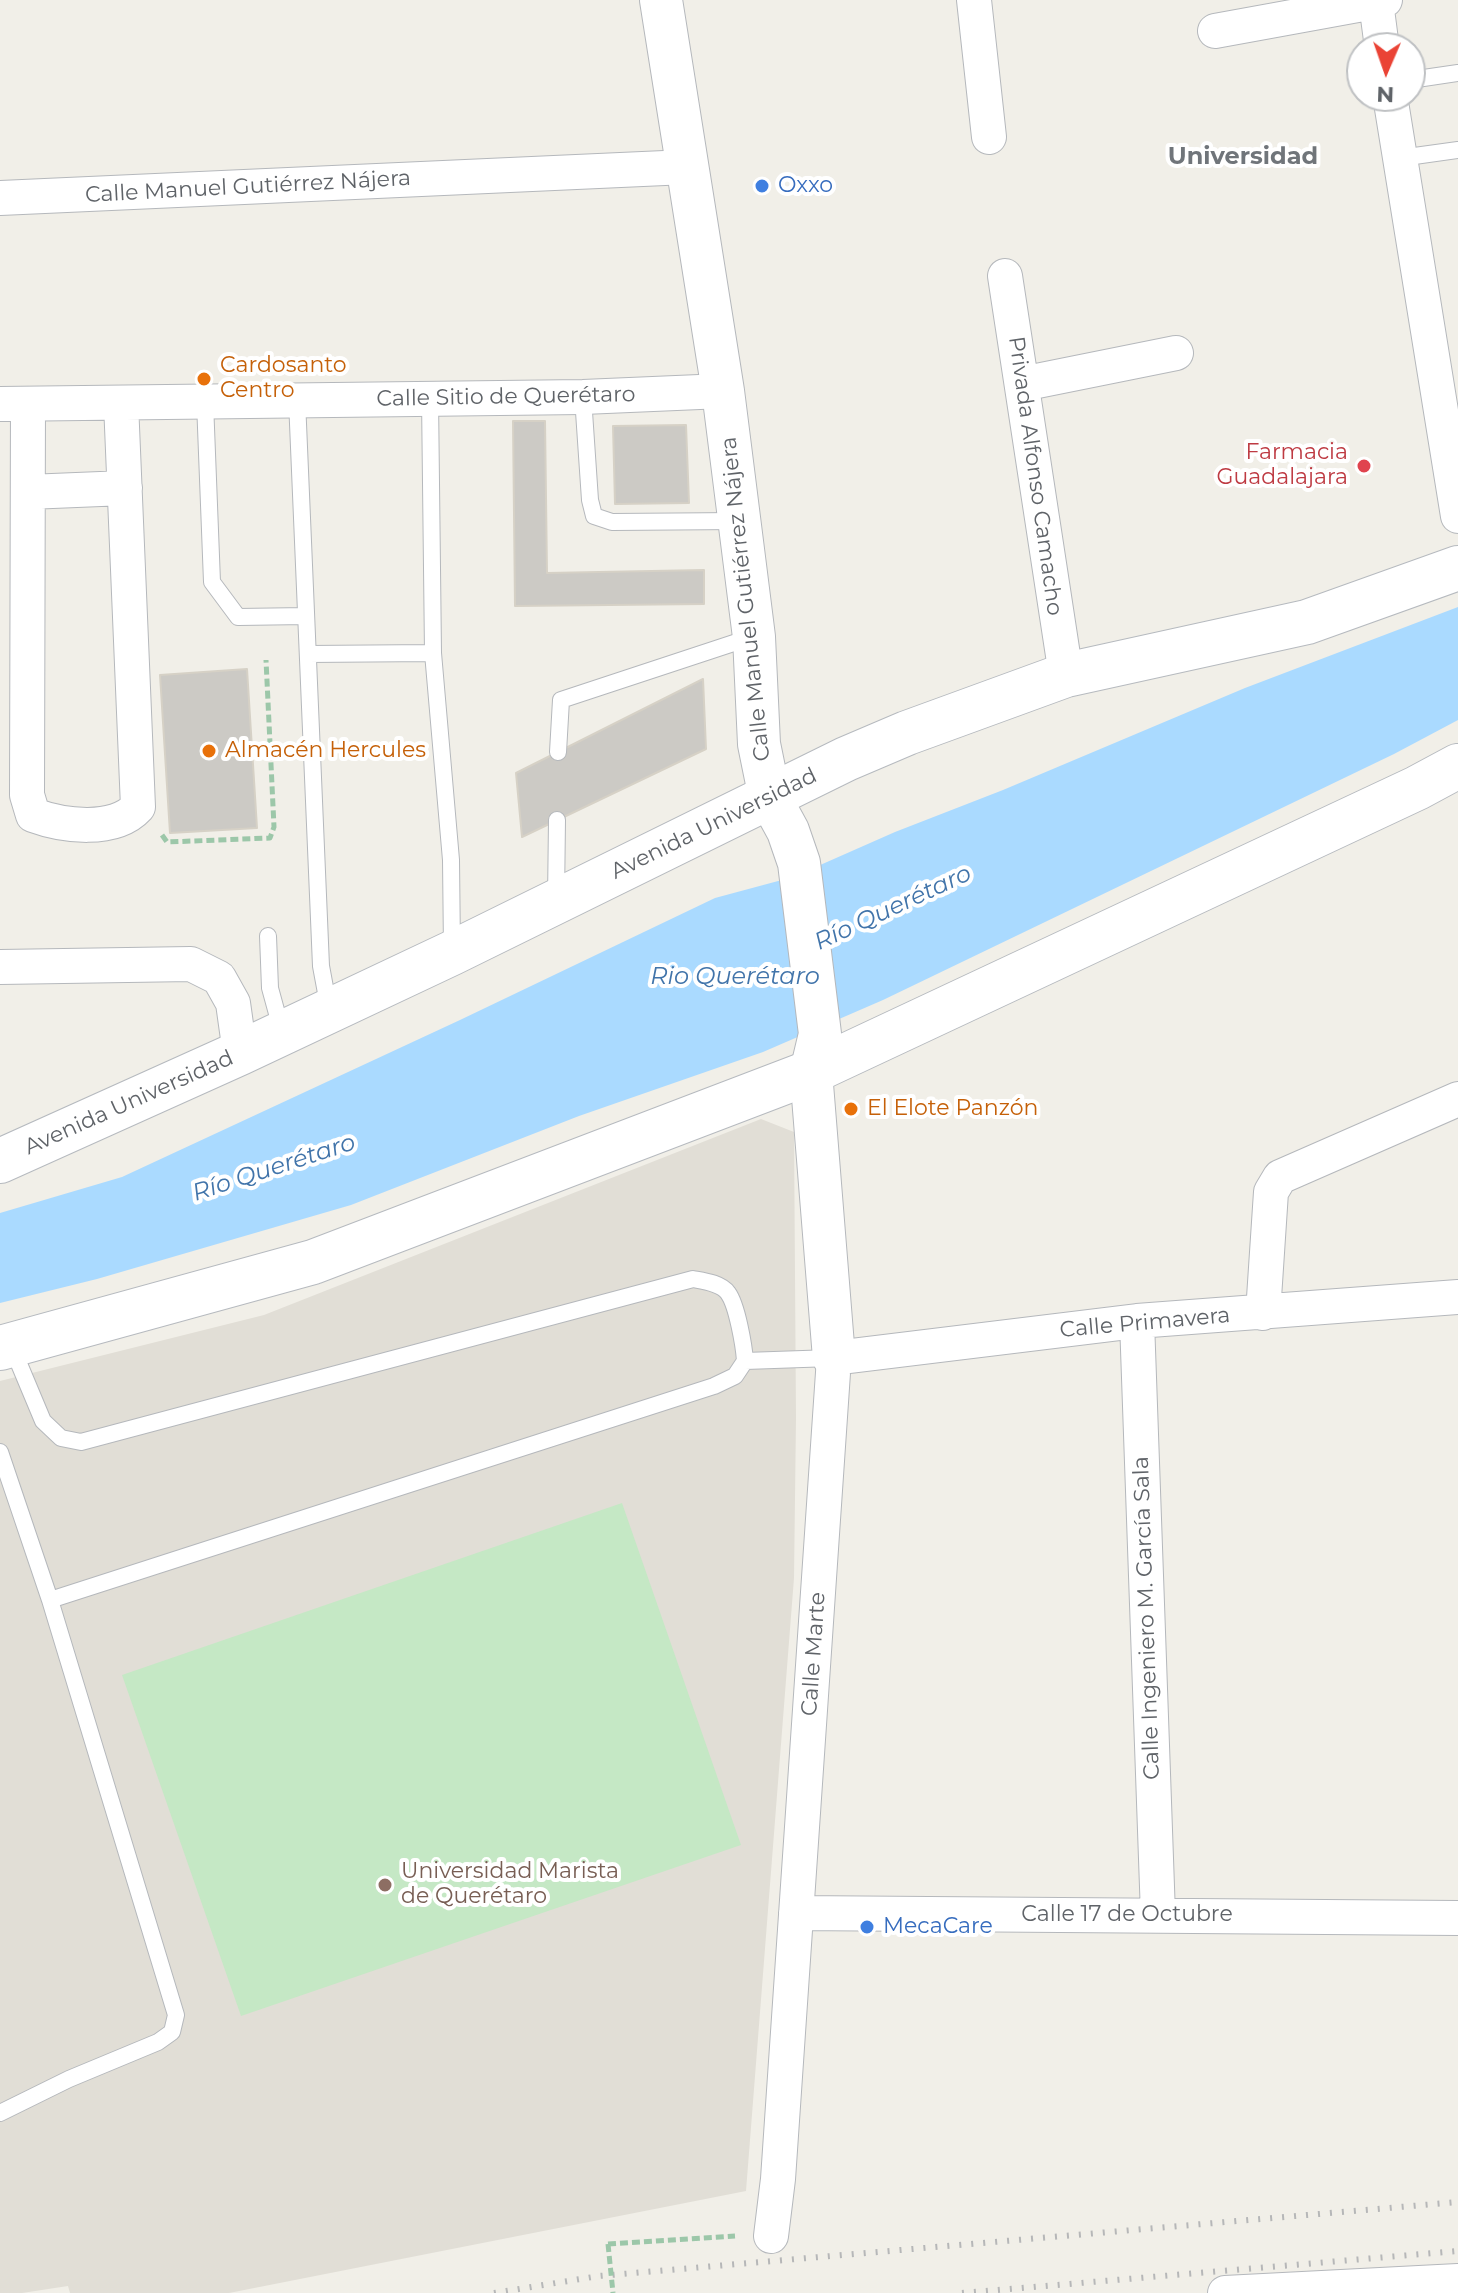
<!DOCTYPE html>
<meta charset="utf-8">
<style>
body{margin:0}
#map{position:relative;width:1458px;height:2293px;overflow:hidden;background:#f1efe8;font-family:Montserrat,sans-serif}
canvas{display:block}
.north{position:absolute;left:1346px;top:32px;width:80px;height:80px;box-sizing:border-box;background:#fff;border:2px solid #bfc1c3;border-radius:50%;rotate:182deg;font-size:22px;font-weight:700;line-height:32px;text-align:center;color:#5f6368}
.north::after{content:'';display:block;margin:auto;width:28px;height:36px;background:#ea4335;clip-path:polygon(50% 0,100% 100%,50% 72%,0 100%)}
</style>
<div id="map">
<canvas width="1458" height="2293"></canvas>
<div class="north">N</div>
</div>
<script>
const context = document.querySelector('canvas').getContext('2d');
context.lineJoin = 'round';
function fillPath(path, color) { context.fillStyle = color; context.fill(path, 'evenodd'); }
function trace(path, color, width, dash) { context.strokeStyle = color; context.lineWidth = width; context.lineCap = dash ? 'butt' : 'round'; context.setLineDash(dash || []); context.stroke(path); }
function write(font, color, halo, rows, align = 'center') {
  context.font = font + ' Montserrat,sans-serif'; context.lineWidth = 8; context.setLineDash([]); context.textBaseline = 'middle'; context.strokeStyle = halo; context.fillStyle = color; for (const [text, x, y, turn = 0] of rows) {
    context.save(); context.translate(x, y); context.rotate((+turn || 0) * Math.PI / 180); context.textAlign = isNaN(turn) ? turn : align; if (halo) context.strokeText(text, 0, 0); context.fillText(text, 0, 0); context.restore();
  }
}
fillPath(new Path2D(`
 M761,1119L794,1132L796,1418L794,1578L746,2191L229,2293H70L68,2286L22,2293H0V1381L264,1315Z`), '#e1ded6');
fillPath(new Path2D(`
 M622,1503L741,1845L241,2016L122,1675Z`), '#c5e8c5');
fillPath(new Path2D(`
 M1458,607V720L1394,754L883,1000L763,1052L579,1116L351,1205L97,1279L0,1303V1213L122,1177L460,1020L715,898L793,877L895,832L1003,790L1245,688Z`), '#aadaff');
const building = new Path2D(`
 M513,421H545L547,573L704,570V604L515,606Z
 M686,425L689,503L615,504L613,426Z
 M247,669L257,828L170,833L160,675Z
 M703,679L706,749L522,837L516,773Z`);
fillPath(building, '#cccac5');
trace(building, '#d6d1c6', 2);
const service = new Path2D(`
 M1410,80L1458,73
 M1400,158L1458,150
 M583,397L590,500L594,516L612,522L738,521
 M297,400L321,966L329,1009
 M205,402L212,582L238,617L306,616
 M433,653L451,860L452,950
 M308,654L433,653L430,398
 M558,752L561,700L752,637
 M556,899L557,820
 M268,936L270,988L282,1032
 M745,1361L832,1358
 M0,1452L50,1600L714,1386L735,1376L745,1361C744,1346 737,1305 728,1293C721,1283 704,1281 693,1279L81,1442L61,1438L43,1421L12,1347
 M0,2113L69,2079L158,2042L172,2032L176,2015L50,1600`);
const minor = new Path2D(`
 M974,0L989,137
 M1376,2L1382,48
 M1215,31L1385,0
 M1390,96L1458,516
 M0,198L687,167
 M1005,276L1066,675
 M1022,384L1176,353
 M0,404L583,397L723,391
 M28,404L27,795L33,815C63,826 114,833 138,807L121,403
 M28,492L125,488
 M0,967L191,964L219,978L233,1003L240,1053
 M1263,1313L1271,1192L1280,1177L1458,1099
 M1137,1321L1158,1915
 M796,1913L1458,1918
 M771,2236L778,2179L834,1358L1137,1321L1458,1297
 M1225,2293L1458,2281`);
const tertiary = new Path2D(`
 M661,0L723,391L754,637L759,744L770,798L788,831L799,863L820,1034L811,1072L834,1358`);
const secondary = new Path2D(`
 M0,1161L240,1053L452,953L846,759L907,733L1066,675L1307,622L1458,568
 M0,1348L313,1262L811,1072L1417,788L1458,766`);
trace(service, '#b5b8bc', 18);
trace(minor, '#b5b8bc', 36);
trace(tertiary, '#b5b8bc', 44);
trace(secondary, '#b6babf', 46);
trace(new Path2D(`
 M162,835L167,842L270,838L274,827L266,660
 M608,2244L735,2236`), '#9cc7a9', 5, [8, 4]);
trace(service, '#fff', 16);
trace(minor, '#fff', 34);
trace(tertiary, '#fff', 42);
trace(secondary, '#fff', 44);
trace(new Path2D(`
 M494,2293L599,2276L1458,2202
 M962,2293L1458,2251`), '#b6b7b8', 6, [2, 10]);
trace(new Path2D(`
 M608,2244L613,2293`), '#9cc7a9', 5, [8, 4]);
for (const [x, y, r, color] of [
 [762,186,8,"#3f7fe0"],
 [204,379,8,"#e8710a"],
 [1364,466,8,"#e0444e"],
 [209,751,8,"#e8710a"],
 [851,1109,8,"#e8710a"],
 [385,1885,8,"#8d6e63"],
 [867,1927,8,"#3f7fe0"]
]) { const dot = new Path2D(); dot.arc(x, y, r, 0, 2 * Math.PI); context.fillStyle = color; context.fill(dot); trace(dot, '#fff', 3); }
write('22px', '#366cbe', '#fff', [
 ["Oxxo",778,186],
 ["MecaCare",883,1927]
], 'left');
write('22px', '#5f6368', '#fff', [
 ["Calle Manuel Gutiérrez Nájera",248,187,-3],
 ["Calle Sitio de Querétaro",506,397,-1],
 ["Privada Alfonso Camacho",1035,476,82],
 ["Calle Manuel Gutiérrez Nájera",746,599,-96],
 ["Avenida Universidad",714,824,-26],
 ["Avenida Universidad",129,1103,-24],
 ["Calle Primavera",1145,1323,-5],
 ["Calle Ingeniero M. García Sala",1147,1618,-92],
 ["Calle Marte",814,1654,-86],
 ["Calle 17 de Octubre",1127,1915]
]);
write('22px', '#c56008', '#fff', [
 ["Cardosanto",220,366],
 ["Centro",220,391],
 ["Almacén Hercules",225,751],
 ["El Elote Panzón",867,1109]
], 'left');
write('22px', '#be3a42', '#fff', [
 ["Farmacia",1348,453],
 ["Guadalajara",1348,478]
], 'right');
write('22px', '#785e54', '#fff', [
 ["Universidad Marista",401,1872],
 ["de Querétaro",401,1897]
], 'left');
write('bold 24px', '#70757a', '#fff', [
 ["Universidad",1243,157]
]);
write('italic 24px', '#4174aa', '#fff', [
 ["Río Querétaro",893,908,-25],
 ["Rio Querétaro",735,977],
 ["Río Querétaro",274,1168,-18]
]);
</script>
